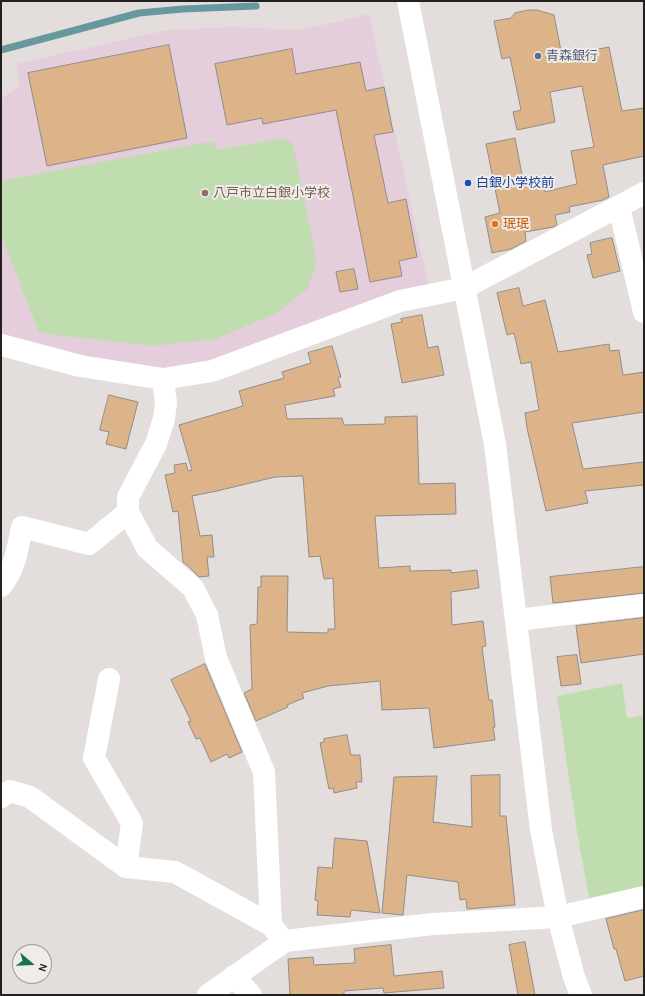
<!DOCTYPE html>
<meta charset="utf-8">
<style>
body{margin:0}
#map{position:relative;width:645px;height:996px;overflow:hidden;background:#e3dedc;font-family:Karla,sans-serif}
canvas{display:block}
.frame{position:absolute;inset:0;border:2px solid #232120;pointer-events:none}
.north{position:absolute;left:12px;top:944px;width:40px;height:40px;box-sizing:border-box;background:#f0ece9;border:1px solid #9e9b99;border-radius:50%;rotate:109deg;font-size:11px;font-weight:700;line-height:16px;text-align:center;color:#232120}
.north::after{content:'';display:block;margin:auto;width:14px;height:18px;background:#14744b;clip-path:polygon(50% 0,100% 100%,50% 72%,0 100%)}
</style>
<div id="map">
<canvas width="645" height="996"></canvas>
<div class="frame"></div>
<div class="north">N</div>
</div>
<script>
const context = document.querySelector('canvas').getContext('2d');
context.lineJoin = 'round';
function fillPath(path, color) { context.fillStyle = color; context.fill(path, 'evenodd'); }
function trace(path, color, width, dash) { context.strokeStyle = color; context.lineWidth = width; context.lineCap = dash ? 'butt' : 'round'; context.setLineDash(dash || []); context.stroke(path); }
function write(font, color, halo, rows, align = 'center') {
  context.font = font + ' Karla,"Noto Sans JP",sans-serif'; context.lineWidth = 4; context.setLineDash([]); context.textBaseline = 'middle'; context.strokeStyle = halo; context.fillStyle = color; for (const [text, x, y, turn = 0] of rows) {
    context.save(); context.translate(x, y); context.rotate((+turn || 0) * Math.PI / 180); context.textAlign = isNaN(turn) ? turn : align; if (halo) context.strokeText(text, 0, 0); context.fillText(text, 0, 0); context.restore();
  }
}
fillPath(new Path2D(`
 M369,14L429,287L209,362L172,369L84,357L1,335V99L19,86L16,64L167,30L234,27L300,30Z`), '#e5cedb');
fillPath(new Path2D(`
 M283,138L293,144L317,262L307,289L275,314L215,339L154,346L64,336L39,332L1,235V183L10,179L214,141L216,150Z
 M622,683L627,718L644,715V887L589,898L577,832L557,696Z`), '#bfddae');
trace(new Path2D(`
 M1,50L139,13L183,9L256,6`), '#66999d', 7);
const building = new Path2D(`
 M529,10H537L554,15L562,56L609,47L622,111L644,108V156L603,165L609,197L603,200L569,207L570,212L555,215L557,225L553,227L525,232L526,241L511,249L492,253L485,217L500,213L486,144L515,138L524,185L543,181L545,192L577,184L571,151L594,147L582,86L550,92L555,122L517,130L513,112L521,110L510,57L502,59L494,21L511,18L515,13Z
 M169,45L187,138L47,166L28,73Z
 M292,49L296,74L360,62L366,91L384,87L393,132L374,135L388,203L406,199L417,257L399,261L402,276L370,282L336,110L263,124L262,118L227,125L215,64Z
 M612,238L620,271L593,278L587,255L592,254L590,243Z
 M354,269L358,289L340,292L336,272Z
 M519,288L523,306L545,300L558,352L609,344L610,351L619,350L623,375L644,372V412L572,423L583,469L644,462V485L585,491L588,503L546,511L527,428L525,413L539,410L531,362L521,364L514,333L507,335L497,293Z
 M422,315L428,348L438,346L444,375L402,383L391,324L402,322L401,319Z
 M332,346L341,377L338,378L341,387L333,389L335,396L285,405L287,419L342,418L344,425L385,424V417L417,416L419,484L455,483L456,514L375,516L379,568L410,566V571L451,570V573L477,570L479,588L451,592L452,625L483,621L486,646L482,647L489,700H492L495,727H493L495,740L434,748L429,708L382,710L380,681L328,686L302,693L304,698L287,705L288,707L256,721L244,693L252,689L250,625L257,624L258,587H261V576H288L287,632L328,633V629H335L333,578L324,579L320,556L309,557L303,476L275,477L217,491L192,496L200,536L212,535L214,557H207L209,576L199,577L188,566L183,562L178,511L173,512L165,475L175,473L174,465L186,463L188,471L192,470L179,425L243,406L239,391L284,378L282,372L311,363L308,353Z
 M109,395L138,402L126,449L106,444L109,432L100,430Z
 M644,567V593L553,603L550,577Z
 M644,618V654L581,663L576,626Z
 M577,655L581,684L561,686L557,657Z
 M205,664L242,752L229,758L227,754L211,762L200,738L196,739L188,722L191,721L171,680Z
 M347,735L351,755H360L362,782H356L357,788L334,793L333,788L329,789L320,743L324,742V739Z
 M500,775V816H506L515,905L467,909L466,899L460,900L458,882L407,875L403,915L382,913L394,777L437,776L433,822L472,827L471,776Z
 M335,838L367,841L380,913L351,910L350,917L317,915L318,901L315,900L318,867L332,868Z
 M644,910V976L625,981L616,949H614L606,919Z
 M525,942L535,995H518L509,945Z
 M391,945L394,976L442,971L444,988L384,993L383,988L344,991V995H290L288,959L313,957L314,965L355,963L354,949Z`);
fillPath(building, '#ddb389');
trace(building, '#908d8a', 1);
trace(new Path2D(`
 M619,207L644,312
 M464,288L644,193
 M163,379L166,403L164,419L156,444L128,497V512L147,548L193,588L207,615L216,658L264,772L271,925
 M1,586C15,570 18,546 22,527L89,544L128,512
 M516,620L644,605
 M109,679L94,758L132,823L126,867
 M1,797L10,791L30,797L126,867L175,872L271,925L279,935
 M234,976L251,995
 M208,995L285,941L433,924L558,917L644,897`), '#fff', 22);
trace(new Path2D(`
 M408,1L495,444L541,830L558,917L574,977L581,995
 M1,345L80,366L163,379L212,371L400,301L464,288`), '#fff', 22);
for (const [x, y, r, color] of [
 [538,56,4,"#5c6f8a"],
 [468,183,4,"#1a4fb4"],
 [205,193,4,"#8d6e63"],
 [495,224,4,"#e8710a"]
]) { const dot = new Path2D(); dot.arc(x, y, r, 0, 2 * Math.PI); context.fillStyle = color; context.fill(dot); trace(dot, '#f0ece9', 1.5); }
write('13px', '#4e5e75', '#f0ece9', [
 ["青森銀行",546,56]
], 'left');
write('13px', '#164399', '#f0ece9', [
 ["白銀小学校前",476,183]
], 'left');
write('13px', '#785e54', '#f0ece9', [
 ["八戸市立白銀小学校",213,193]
], 'left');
write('13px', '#c56008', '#f0ece9', [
 ["珉珉",503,224]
], 'left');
</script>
